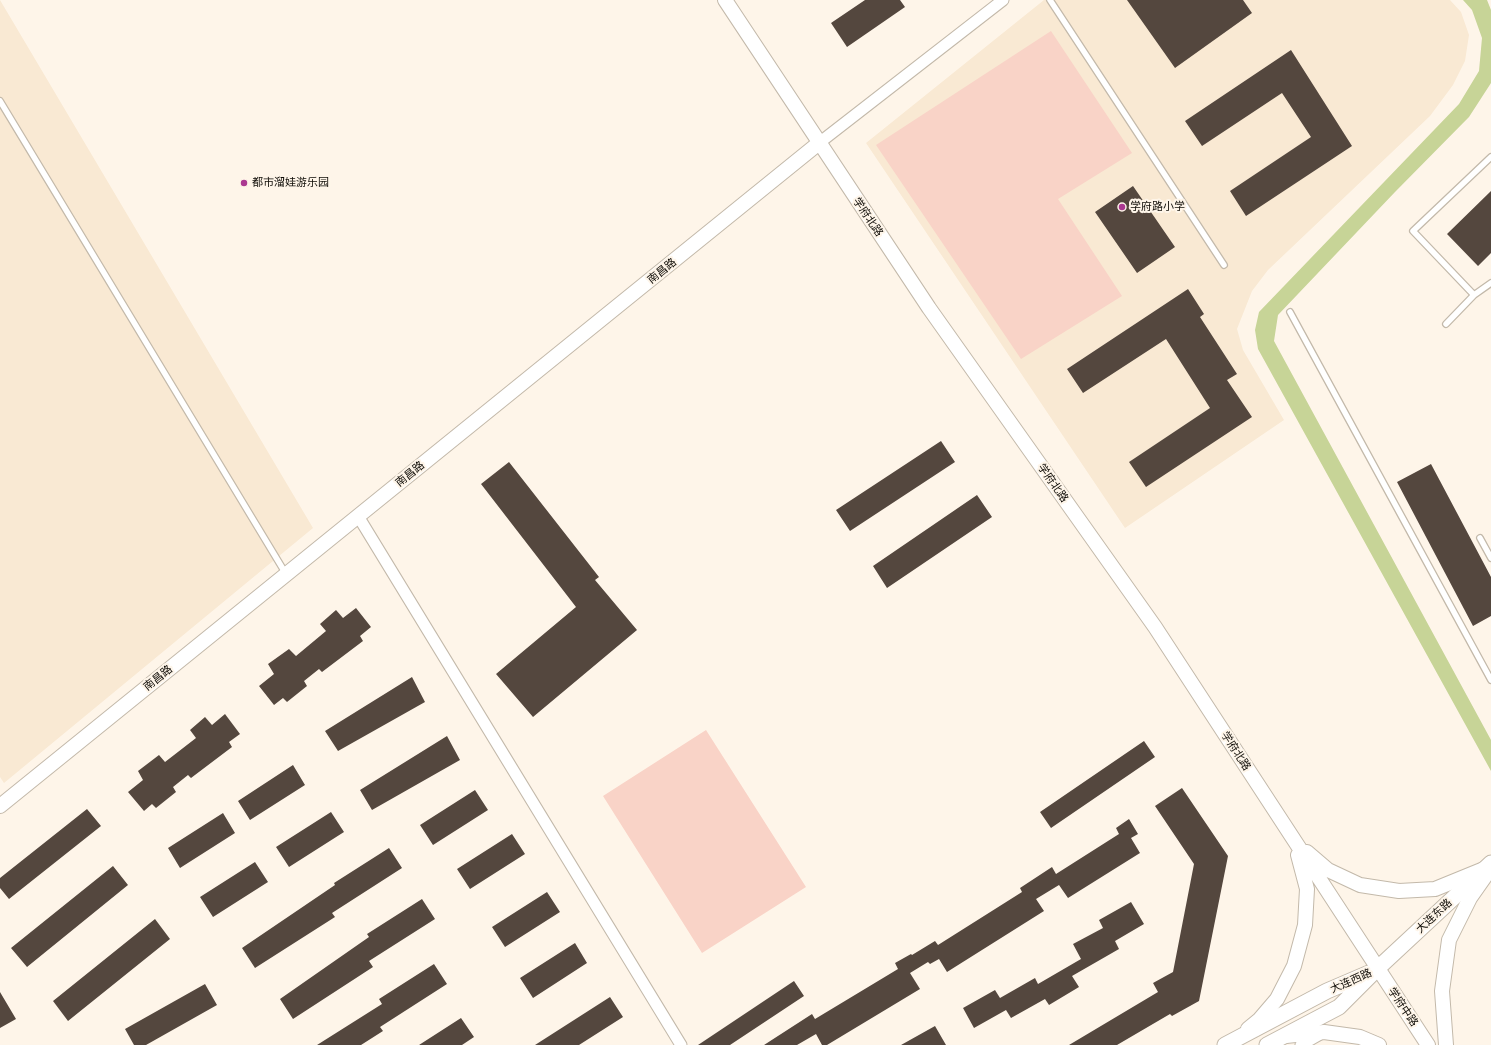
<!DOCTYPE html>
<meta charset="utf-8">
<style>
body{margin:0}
canvas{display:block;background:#fef5e9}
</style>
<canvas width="1491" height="1045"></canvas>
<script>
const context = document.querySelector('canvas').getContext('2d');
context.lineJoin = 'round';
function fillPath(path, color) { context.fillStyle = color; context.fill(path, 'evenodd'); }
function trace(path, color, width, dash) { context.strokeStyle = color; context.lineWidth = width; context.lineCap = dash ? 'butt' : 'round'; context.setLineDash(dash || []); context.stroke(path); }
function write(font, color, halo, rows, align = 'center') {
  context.font = font + ' "Asap Condensed","Noto Sans SC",sans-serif'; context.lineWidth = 4; context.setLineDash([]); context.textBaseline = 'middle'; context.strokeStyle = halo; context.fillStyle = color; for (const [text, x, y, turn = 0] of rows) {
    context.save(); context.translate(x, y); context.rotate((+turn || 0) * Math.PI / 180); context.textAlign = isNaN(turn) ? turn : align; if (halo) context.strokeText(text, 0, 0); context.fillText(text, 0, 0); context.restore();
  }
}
fillPath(new Path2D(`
 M0,0L313,528L4,783L0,777Z
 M1044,0H1450L1461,12L1469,35L1465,61L1453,85L1430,116L1268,270L1252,291L1237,329L1243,350L1284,420L1125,528L866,143Z`), '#f9e9d3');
fillPath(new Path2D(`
 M1051,31L1132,153L1058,199L1122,296L1021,359L876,145Z
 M706,730L806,887L702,953L603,796Z`), '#f9d3c7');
fillPath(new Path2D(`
 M1463,0H1487L1491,10V83L1469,117L1395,192L1278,315L1274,341L1491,740V771L1258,349L1255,330L1259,312L1459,104L1479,71L1482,38L1472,10Z`), '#c7d497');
fillPath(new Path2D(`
 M865,0H900L905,7L847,47L831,23Z
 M1127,0H1243L1252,13L1175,68Z
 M1291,50L1352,146L1246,216L1230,191L1311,137L1282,93L1202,146L1185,121Z
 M1133,186L1175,247L1137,273L1095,212Z
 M1491,191V253L1478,266L1447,234Z
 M1188,289L1204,314L1200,317L1237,374L1227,380L1252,417L1146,487L1129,462L1210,408L1166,339L1083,393L1067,369Z
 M941,441L955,462L850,531L836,510Z
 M509,462L599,577L595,580L637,630L533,717L496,674L576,607L481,484Z
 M1431,464L1491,577V616L1473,626L1397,482Z
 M977,495L992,517L887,588L873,566Z
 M356,608L371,627L360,636L363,641L322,672L319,669L304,681L307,686L287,702L283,698L274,705L259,686L274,674L268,664L289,649L296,656L326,631L320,624L336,610L343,618Z
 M412,677L425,702L338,751L325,731Z
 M225,714L240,734L229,742L232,747L191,778L188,775L173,787L176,792L156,808L152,804L144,811L128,792L143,780L138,771L159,755L165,762L196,738L190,730L205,717L212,725Z
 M447,736L460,760L372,810L360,790Z
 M1144,741L1155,757L1051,828L1040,812Z
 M293,765L305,785L250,820L238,801Z
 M1182,788L1228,856L1199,1001L1172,1016L1170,1014L1117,1045H1069L1158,992L1153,983L1173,972L1194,864L1155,806Z
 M475,790L488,810L433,845L420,825Z
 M87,809L101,826L9,899L0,888V878Z
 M331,812L344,832L289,867L276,847Z
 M223,813L235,833L180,868L168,848Z
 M1129,819L1138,834L1131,838L1140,853L1068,898L1059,885L1036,899L1044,911L947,972L939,959L930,964L928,962L910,973L920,989L827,1045H822L816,1034L797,1045H764L812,1014L815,1019L898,969L895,963L911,954L912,955L935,941L938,945L1022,892L1020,888L1052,867L1056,874L1119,834L1116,828Z
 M512,834L525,854L470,889L457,869Z
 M389,848L402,868L332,913L335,917L255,968L242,948L335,885L334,883Z
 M255,862L268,882L213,917L200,897Z
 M113,866L128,885L27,967L11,948Z
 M547,892L560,912L505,947L492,927Z
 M422,899L435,919L369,961L373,967L293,1019L280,999L369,937L367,934Z
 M1131,902L1144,924L1115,941L1119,949L1072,976L1079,987L1049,1005L1045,999L1011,1018L1006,1010L974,1028L963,1008L995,990L1000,998L1035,978L1038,984L1081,959L1073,944L1103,928L1099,920Z
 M155,919L170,939L68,1021L53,1001Z
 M575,943L587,963L533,998L520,978Z
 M434,964L447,984L380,1027L383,1031L361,1045H317L382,1004L379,999Z
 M794,981L804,996L730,1045H698Z
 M205,984L217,1005L146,1045H134L125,1029Z
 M0,992L16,1019L0,1028Z
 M610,997L623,1017L579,1045H535Z
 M461,1018L474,1037L462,1045H419Z
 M935,1026L946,1045H901Z`), '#54473e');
const service = new Path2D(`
 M1050,0L1224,265
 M0,101L286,574
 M1474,295L1413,231L1491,157
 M1290,312L1491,680
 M1446,324L1474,295L1491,283
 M1480,538L1491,558`);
const minor = new Path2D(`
 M819,143L1003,0
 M358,516L681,1045
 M1301,1045L1322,1033`);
const tertiary = new Path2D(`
 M725,0L929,308L1155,627L1428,1045
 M0,806L819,143
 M1307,852L1328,870L1360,885L1399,891L1435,889L1484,869
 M1248,1029L1259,1020L1277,999L1294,966L1305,925L1307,889L1298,855
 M1286,1036L1324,1032L1360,1037L1379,1045
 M1446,1045L1442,991L1449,940L1470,898L1491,868`);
const secondary = new Path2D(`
 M1225,1045L1327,991L1369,973
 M1267,1045L1339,1007L1377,969L1491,863`);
trace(service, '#c3b9aa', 8);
trace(minor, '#c3b9aa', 13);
trace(tertiary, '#c3b9aa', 16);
trace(secondary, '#c3b9aa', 17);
trace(service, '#fff', 5.5);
trace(minor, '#fff', 11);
trace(tertiary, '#fff', 14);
trace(secondary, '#fff', 15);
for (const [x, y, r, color] of [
 [244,183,4,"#ab3891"],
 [1122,207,4,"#ab3891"]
]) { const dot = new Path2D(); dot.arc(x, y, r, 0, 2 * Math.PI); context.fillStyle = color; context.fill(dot); trace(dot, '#fef5e9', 1.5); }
write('11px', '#0e0b06', '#fef5e9', [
 ["都市溜娃游乐园",252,183],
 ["学府路小学",1130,207]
], 'left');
write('11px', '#0e0b06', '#fef5e9', [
 ["学府北路",868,217,56],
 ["南昌路",662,271,-39],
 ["南昌路",410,474,-39],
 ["学府北路",1053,483,55],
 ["南昌路",158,678,-39],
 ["学府北路",1236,751,57],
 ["大连东路",1434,916,-43],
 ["大连西路",1351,981,-24],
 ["学府中路",1403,1007,56]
]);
</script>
